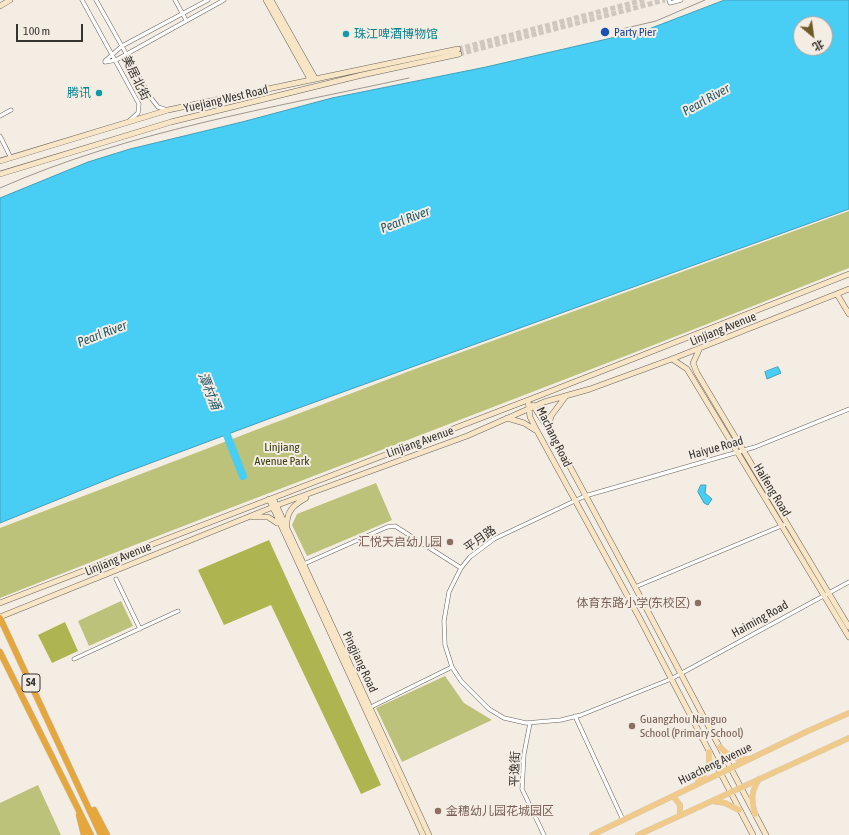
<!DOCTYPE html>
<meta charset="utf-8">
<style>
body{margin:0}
#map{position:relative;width:849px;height:835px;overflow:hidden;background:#f4ede4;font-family:"Asap Condensed","Noto Sans SC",sans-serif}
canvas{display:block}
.north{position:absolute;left:793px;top:16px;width:40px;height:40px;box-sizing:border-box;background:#f4ede4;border:1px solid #a8a39c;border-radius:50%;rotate:151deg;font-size:11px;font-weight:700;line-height:16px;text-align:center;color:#363430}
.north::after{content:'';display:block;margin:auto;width:14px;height:18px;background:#705929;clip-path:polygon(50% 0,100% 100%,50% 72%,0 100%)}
.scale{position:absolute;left:16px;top:24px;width:67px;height:18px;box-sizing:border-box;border:2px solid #363430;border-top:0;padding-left:5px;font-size:12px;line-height:14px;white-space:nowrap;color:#363430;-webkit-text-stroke:3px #f4ede4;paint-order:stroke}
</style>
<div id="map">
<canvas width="849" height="835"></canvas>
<div class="north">北</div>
<div class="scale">100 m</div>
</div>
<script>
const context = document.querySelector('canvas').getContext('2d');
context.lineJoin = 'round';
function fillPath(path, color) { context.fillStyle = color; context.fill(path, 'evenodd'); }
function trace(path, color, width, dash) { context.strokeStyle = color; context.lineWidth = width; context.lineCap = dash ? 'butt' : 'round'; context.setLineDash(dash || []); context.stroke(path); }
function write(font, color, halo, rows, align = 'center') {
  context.font = font + ' "Asap Condensed","Noto Sans SC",sans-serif'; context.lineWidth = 4; context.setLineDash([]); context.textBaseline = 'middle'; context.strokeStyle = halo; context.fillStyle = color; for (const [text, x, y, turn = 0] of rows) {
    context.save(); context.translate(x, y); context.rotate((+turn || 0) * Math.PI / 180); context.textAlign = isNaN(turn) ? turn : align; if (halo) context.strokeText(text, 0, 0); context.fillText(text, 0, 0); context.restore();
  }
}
fillPath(new Path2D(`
 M849,211V268C567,381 282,486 0,598V528L407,372Z
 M376,483L392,520L307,556L292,525L297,514Z
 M121,601L133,626L89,646L78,621Z
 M445,676L464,703L492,720L402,762L376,708Z
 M38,785L61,835H0V803Z`), '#bcc279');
fillPath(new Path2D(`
 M269,540L381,785L361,794L271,605L224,625L198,570Z
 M65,622L78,651L52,663L38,635Z`), '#aeb44f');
const water = new Path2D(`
 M725,0H849V209L271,418L116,476L0,523V198L88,162L130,149L242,122L332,98L486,67L646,30ZM801,24H825V48H801Z
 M778,367L781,373L767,379L765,372Z
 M701,485H706L705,493L712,499L708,505L704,503L698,492Z`);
fillPath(water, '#48cdf4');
trace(water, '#439fb9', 1);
trace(new Path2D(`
 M223,425L243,476`), '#48cdf4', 8);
trace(new Path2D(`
 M458,49L644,0
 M459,54L665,0`), '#cec8c0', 5, [5, 2.5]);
const street = new Path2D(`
 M82,0L139,104L138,113L130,120
 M96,0L151,98L158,107L167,110
 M175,0L186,20
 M669,0L670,3L681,0
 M105,61L122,46L208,0
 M105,62L116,60L224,0
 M0,116L11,110
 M0,136L11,158
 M849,409L755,447L585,496L494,539L470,557L461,568L449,592L444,621L445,645L452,667L461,681L489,709L504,718L526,723L561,720L581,715L671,679L849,582
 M304,564L387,527L395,526L461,568
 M116,579L140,629
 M635,587L786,524
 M74,659L178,611
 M369,708L452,667
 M575,716L623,820
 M530,723L524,754L522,789L544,835`);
const secondary = new Path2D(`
 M266,0L310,79
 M271,0L315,78
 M0,6L10,0
 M0,161L168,110L458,49
 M0,174L171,122L362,75L459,54
 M837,294L849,314
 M699,350L693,363L697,373L849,627
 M672,359L687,369L849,637
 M528,400L530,417L536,429L639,617L753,835
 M533,405L561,450L635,587L766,835
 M507,418L524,423L535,430
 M548,429L551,416L566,396
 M273,498L429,835
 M269,499L423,835
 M253,517H268L277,523
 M287,527C286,512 293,505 306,498
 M0,603L541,395L849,274
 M0,617L283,503L467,436L544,402L590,389L672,359L849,289`);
const primary = new Path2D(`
 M720,747C727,755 736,761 747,759
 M698,782L709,767V752
 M673,796L680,805V815
 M712,801L725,803L739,810
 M755,814C751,799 751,792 759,779
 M592,835L808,731L849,713
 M638,835L849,738`);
const highway = new Path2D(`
 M0,618L101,835
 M0,652L91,835
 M94,810L107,835
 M79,815L84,835`);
trace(street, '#69635c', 4.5);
trace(secondary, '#69635c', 6);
trace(primary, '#cfcecd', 6);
trace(highway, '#cfcecd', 7);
trace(street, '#fff', 3.5);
trace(secondary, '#f7e5c5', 5);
trace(primary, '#efca8b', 5.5);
trace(highway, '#e5a73d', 6);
trace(new Path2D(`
 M622,29L656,21L705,0
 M0,188C129,131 272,108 409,78`), '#9b9790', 1);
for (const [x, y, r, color] of [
 [605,32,5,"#1a4fb4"],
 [346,34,4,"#0f9aa8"],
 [99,93,4,"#0f9aa8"],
 [450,542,4,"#8d6e63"],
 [698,603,4,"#8d6e63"],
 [632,726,4,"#8d6e63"],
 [438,811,4,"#8d6e63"]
]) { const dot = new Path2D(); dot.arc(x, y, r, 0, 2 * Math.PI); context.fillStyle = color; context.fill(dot); trace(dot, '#f4ede4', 1.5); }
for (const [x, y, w] of [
 [31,683,18]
]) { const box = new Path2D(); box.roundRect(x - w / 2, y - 9, w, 18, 3); context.fillStyle = '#f4ede4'; context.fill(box); trace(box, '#363430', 1); }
write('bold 11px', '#363430', null, [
 ["S4",31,683]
]);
write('12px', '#164399', '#f4ede4', [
 ["Party Pier",614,32]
], 'left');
write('12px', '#0d838f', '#f4ede4', [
 ["珠江啤酒博物馆",354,34],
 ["腾讯",91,93,"right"]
], 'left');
write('12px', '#363430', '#f4ede4', [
 ["美居北街",136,78,64],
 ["Yuejiang West Road",226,99,-13],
 ["Linjiang Avenue",723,329,-22],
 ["Machang Road",554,437,64],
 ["Linjiang Avenue",420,442,-20],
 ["Haiyue Road",716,448,-16],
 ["Haifeng Road",772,490,59],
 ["平月路",480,539,-35],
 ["Linjiang Avenue",118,559,-22],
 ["Haiming Road",760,619,-29],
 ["Pingjiang Road",360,662,65],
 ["Huacheng Avenue",715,764,-26],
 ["平逸街",515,769,-88]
]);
write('12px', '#393c11', '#f4ede4', [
 ["Linjiang",282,447],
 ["Avenue Park",282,461]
]);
write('12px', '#785e54', '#f4ede4', [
 ["汇悦天启幼儿园",442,542],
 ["体育东路小学(东校区)",690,603],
 ["Guangzhou Nanguo",640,719,"left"],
 ["School (Primary School)",640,733,"left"],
 ["金穗幼儿园花城园区",446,811,"left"]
], 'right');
write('italic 13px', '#255b6b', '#f4ede4', [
 ["Pearl River",706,100,-29],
 ["Pearl River",405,220,-21],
 ["Pearl River",102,334,-21],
 ["潭村涌",209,391,68]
]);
</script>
